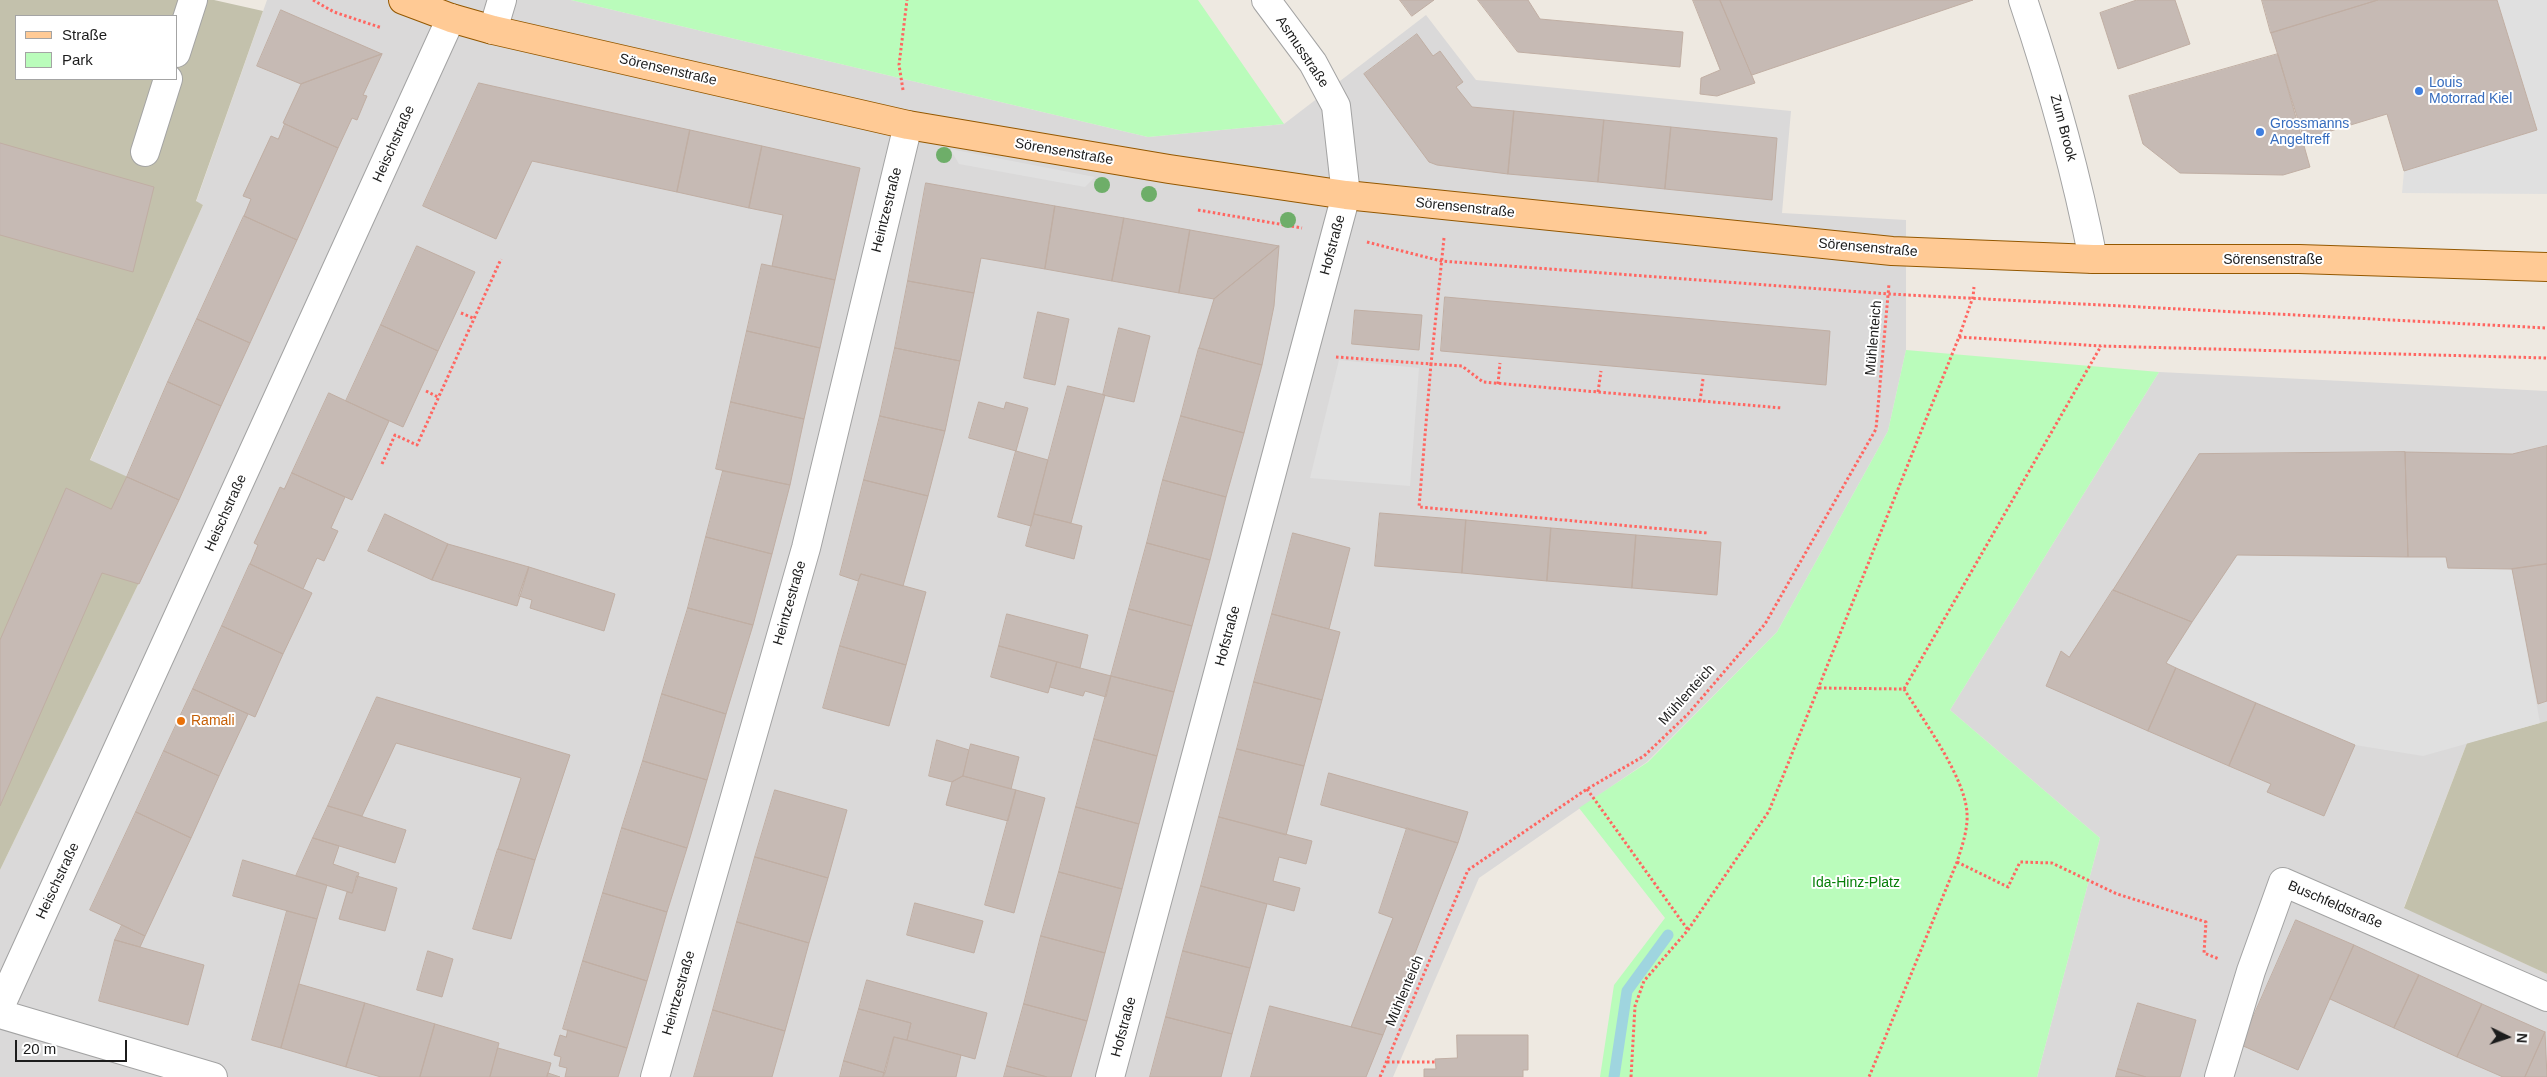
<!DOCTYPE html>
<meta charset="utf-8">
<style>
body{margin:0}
#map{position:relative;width:2547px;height:1077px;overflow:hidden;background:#eee9e1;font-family:Arial,sans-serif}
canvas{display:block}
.legend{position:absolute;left:15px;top:15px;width:162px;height:65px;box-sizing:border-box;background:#fff;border:1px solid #a4a4a4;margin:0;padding:6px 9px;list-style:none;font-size:15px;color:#1c1c1c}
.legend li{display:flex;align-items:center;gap:10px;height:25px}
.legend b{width:25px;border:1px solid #a4a4a4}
.north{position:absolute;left:2482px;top:1012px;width:50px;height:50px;-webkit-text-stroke:4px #fff;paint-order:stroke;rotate:94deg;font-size:14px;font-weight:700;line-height:20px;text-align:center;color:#1c1c1c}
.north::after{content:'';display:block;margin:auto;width:18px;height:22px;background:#1c1c1c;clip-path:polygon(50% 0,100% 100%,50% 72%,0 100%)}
.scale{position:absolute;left:15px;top:1040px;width:112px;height:22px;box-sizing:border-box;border:2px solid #1c1c1c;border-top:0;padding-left:6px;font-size:15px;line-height:18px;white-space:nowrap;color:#1c1c1c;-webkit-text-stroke:4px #fff;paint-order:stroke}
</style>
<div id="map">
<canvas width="2547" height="1077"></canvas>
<ul class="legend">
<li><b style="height:6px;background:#ffca95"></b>Straße</li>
<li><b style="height:14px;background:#bafcbb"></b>Park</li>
</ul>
<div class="north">N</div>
<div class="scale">20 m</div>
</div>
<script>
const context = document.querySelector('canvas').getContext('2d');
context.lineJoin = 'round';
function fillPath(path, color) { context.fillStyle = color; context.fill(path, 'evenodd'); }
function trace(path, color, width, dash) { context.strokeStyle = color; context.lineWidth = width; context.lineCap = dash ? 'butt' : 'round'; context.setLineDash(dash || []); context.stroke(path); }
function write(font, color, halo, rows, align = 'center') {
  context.font = font + ' Arial,sans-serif'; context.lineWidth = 4; context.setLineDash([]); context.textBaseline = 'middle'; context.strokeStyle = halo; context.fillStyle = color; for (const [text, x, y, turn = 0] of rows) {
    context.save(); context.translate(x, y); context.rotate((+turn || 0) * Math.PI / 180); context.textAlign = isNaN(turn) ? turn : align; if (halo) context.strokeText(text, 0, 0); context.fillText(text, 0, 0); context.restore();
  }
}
fillPath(new Path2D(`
 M267,0H571L1148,137L1284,124L1426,15L1476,80L1791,111L1782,213L1906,220V350L1888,431L1777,632L1647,762L1479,878L1393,1077H0V870L179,500L90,461L203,205L196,202Z
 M2159,372L2547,391V721L2467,743L2404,907L2547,974V1077H2037L2100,838L1950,710Z`), '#dad9d9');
fillPath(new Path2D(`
 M0,0H214L263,11L196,201L203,205L90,460L179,500L0,870ZM16,16H176V79H16Z
 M2547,721V974L2404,908L2467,743Z`), '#c3c1ac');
fillPath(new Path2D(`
 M571,0H1198L1284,124L1148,137Z
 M1906,350L2159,372L1950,710L2100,838L2037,1077H1600L1614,985L1665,918L1579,808L1648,762L1777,632L1888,431Z`), '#bafcbb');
fillPath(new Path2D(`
 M2497,0H2547V194L2402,193L2404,171L2537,130Z
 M950,149L1095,177L1085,187L959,164Z
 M1339,360L1419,368L1410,486L1310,478Z
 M2237,555L2446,557L2448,568L2512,569L2540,723L2423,756L2355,745L2166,663Z`), '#e0e0e0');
trace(new Path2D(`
 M1614,1077L1627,991L1668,935`), '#9fd5df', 11);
const building = new Path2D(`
 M1400,0H1434L1412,16Z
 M1478,0H1528L1540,19L1683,32L1680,67L1518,52Z
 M1693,0H1720L1755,83L1717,96L1700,94L1701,78L1720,70Z
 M1720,0H1973L1752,75Z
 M2137,0H2175L2190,44L2118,69L2100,13Z
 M2262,0H2378L2271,33Z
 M2378,0H2497L2537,130L2404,171L2387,114L2304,139L2271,33Z
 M281,10L382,54L301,84L257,66Z
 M1417,34L1433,56L1440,51L1463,82L1456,87L1472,107L1514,111L1508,174L1437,165L1429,162L1364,74Z
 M382,54L363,95L367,96L357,120L352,118L338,148L283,123L301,84Z
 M2278,54L2310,167L2283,175L2180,173L2143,144L2129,96Z
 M479,83L690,130L677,192L532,161L496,239L423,206Z
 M1514,111L1604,120L1598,182L1508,174Z
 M1604,120L1671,127L1665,189L1598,182Z
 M285,124L338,148L297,240L244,216L251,199L243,196L271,136L278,139Z
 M1671,127L1777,138L1772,200L1665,189Z
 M690,130L762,146L749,208L677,192Z
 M0,143L154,187L133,272L0,235Z
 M762,146L860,168L835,280L772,266L783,215L749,208Z
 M926,183L1055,206L1045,269L981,258L974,293L908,281Z
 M1055,206L1124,218L1112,281L1045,269Z
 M244,216L297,240L250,343L197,319Z
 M1124,218L1190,230L1179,293L1112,281Z
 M1190,230L1279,246L1214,299L1179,293Z
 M417,246L475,272L438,351L381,325Z
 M1279,246L1274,306L1262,365L1199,348L1214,299Z
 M762,264L835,280L820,348L747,331Z
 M908,281L974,293L960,361L895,348Z
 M1445,297L1830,331L1826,385L1441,351Z
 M1355,310L1422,315L1419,350L1352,344Z
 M1038,312L1069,319L1055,385L1024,378Z
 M197,319L250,343L221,406L168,382Z
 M381,325L438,351L403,427L346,401Z
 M1119,328L1150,336L1134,402L1103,395Z
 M747,331L820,348L804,419L731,402Z
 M895,348L960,361L945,431L880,416Z
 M1199,348L1262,365L1244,433L1181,416Z
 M168,382L221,406L179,500L127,477Z
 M1068,386L1105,395L1071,523L1034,514Z
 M329,393L389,421L352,500L292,473Z
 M731,402L804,419L790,485L716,469Z
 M979,402L1004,409L1006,402L1028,408L1016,451L969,438Z
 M880,416L945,431L928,496L864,480Z
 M1181,416L1244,433L1226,497L1163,480Z
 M2547,446V564L2512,569L2448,568L2446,557H2408L2405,452L2512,454Z
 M1016,451L1048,460L1031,526L998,517Z
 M2405,452L2408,557L2237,555L2192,622L2113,590L2199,454Z
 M723,471L790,485L772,554L706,537Z
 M292,473L345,497L331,528L338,531L324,561L317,558L303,589L250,564L258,545L254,543L280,487L284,489Z
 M127,477L179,500L139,584L102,573L0,806V640L66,488L111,509Z
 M864,480L928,496L903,586L861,574L858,581L840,575Z
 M1163,480L1226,497L1210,560L1147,543Z
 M1380,513L1466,520L1462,573L1375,566Z
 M385,514L448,544L432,580L368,551Z
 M1034,514L1082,526L1074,559L1026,546Z
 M1466,520L1551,528L1547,581L1462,573Z
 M1551,528L1636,535L1632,588L1547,581Z
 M1293,533L1350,548L1329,629L1272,614Z
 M1636,535L1721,542L1717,595L1632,588Z
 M706,537L772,554L753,625L688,608Z
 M1147,543L1210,560L1192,626L1129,609Z
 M448,544L529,567L517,606L432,580Z
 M250,564L312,593L283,654L222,626Z
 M2547,564V701L2538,704L2512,569Z
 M529,567L615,594L604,631L530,608L532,600L519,596Z
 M861,574L926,592L906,665L840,646Z
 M2113,590L2192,622L2166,663L2176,668L2148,731L2046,686L2061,651L2069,657Z
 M688,608L753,625L726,714L662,694Z
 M1129,609L1192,626L1174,692L1111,676Z
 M1007,614L1088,635L1080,668L999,646Z
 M1272,614L1340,632L1322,700L1254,682Z
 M222,626L283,654L255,717L193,689Z
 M840,646L906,665L889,726L823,708Z
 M999,646L1057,662L1048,693L991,677Z
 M1057,662L1111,676L1106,697L1085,691L1083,696L1050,687Z
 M2176,668L2256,703L2229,766L2148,731Z
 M1111,676L1174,692L1157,756L1094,739Z
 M1254,682L1322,700L1304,766L1237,749Z
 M193,689L248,714L219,776L164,751Z
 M662,694L726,714L707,780L643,761Z
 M377,697L570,755L535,860L498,849L521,778L396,743L362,816L328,806Z
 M2256,703L2355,745L2324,816L2267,792L2271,784L2229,766Z
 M1094,739L1157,756L1139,824L1076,807Z
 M937,740L969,750L963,776L952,782L929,776Z
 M971,744L1019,757L1011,789L963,776Z
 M1237,749L1304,766L1286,835L1219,817Z
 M164,751L219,776L191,838L136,812Z
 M643,761L707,780L687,848L622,828Z
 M1329,773L1468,812L1458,843L1321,805Z
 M963,776L1016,790L1008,821L946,805L952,782Z
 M775,790L847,810L828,878L755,857Z
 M1016,790L1045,798L1014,913L985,905Z
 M328,806L406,830L395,863L313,838Z
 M1076,807L1139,824L1122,889L1059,872Z
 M136,812L191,838L145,936L90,910Z
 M1219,817L1312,841L1306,864L1279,857L1273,881L1300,888L1294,911L1201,886Z
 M622,828L687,848L667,912L603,893Z
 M1407,828L1458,843L1383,1035L1351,1027L1393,918L1379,913Z
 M313,838L339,846L333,864L359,873L352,893L296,876Z
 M498,849L535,860L511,939L473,929Z
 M755,857L828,878L809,943L737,922Z
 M243,860L327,885L317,919L233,896Z
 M1059,872L1122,889L1105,953L1041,936Z
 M357,876L397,888L385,931L339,919L347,892L352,893Z
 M1201,886L1267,904L1250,968L1183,951Z
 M603,893L667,912L647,981L583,961Z
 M915,903L983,921L974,953L907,935Z
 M287,911L317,919L281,1048L252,1040Z
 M2296,920L2354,945L2298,1070L2241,1045Z
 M737,922L809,943L785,1031L713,1010Z
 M122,925L145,936L140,947L115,940Z
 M1041,936L1105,953L1087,1021L1024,1004Z
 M115,940L204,965L188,1025L99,1001Z
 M2354,945L2419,975L2394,1028L2330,999Z
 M428,951L453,959L442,997L417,990Z
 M1183,951L1250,968L1232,1034L1166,1017Z
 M583,961L647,981L627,1048L563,1029Z
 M2419,975L2482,1004L2457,1057L2394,1028Z
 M867,980L987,1013L975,1059L907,1040L911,1023L859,1009Z
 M299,984L365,1003L346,1067L281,1048Z
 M365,1003L435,1024L420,1077H381L346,1067Z
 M2138,1003L2196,1020L2180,1077H2146L2118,1069Z
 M1024,1004L1087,1021L1071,1077H1047L1007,1066Z
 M2482,1004L2545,1032L2525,1077H2503L2457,1057Z
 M1270,1006L1383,1035L1366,1077H1251Z
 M859,1009L911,1023L907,1040L894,1037L885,1073L844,1061Z
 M713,1010L785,1031L772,1077H694Z
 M1166,1017L1232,1034L1221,1077H1150Z
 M435,1024L499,1043L490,1077H420Z
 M568,1030L627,1048L618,1077H565L567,1068L559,1066L561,1057L554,1055L560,1035L566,1037Z
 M2545,1032L2547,1077H2525Z
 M1457,1035H1528V1070H1523V1077H1424V1069H1436L1435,1059L1457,1058Z
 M894,1037L961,1055L956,1077H883Z
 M498,1048L551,1063L547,1077H490Z
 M844,1061L885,1073L883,1077H840Z
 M1007,1066L1047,1077H1004Z
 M2118,1069L2146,1077H2116Z
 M548,1073L560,1077H547Z`);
fillPath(building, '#c6bab4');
trace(building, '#c0aea3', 1);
const minor = new Path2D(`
 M2023,0C2052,86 2076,171 2093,259
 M493,30L502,0
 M176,53L193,0
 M145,152L168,79
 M0,1007L451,18
 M0,1014L213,1077
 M655,1077L806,548L908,125
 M1110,1077L1346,195L1336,106L1313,63L1266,0
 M2219,1077L2251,971L2283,882L2547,997`);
const major = new Path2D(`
 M403,0L451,18L493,30L908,125L1169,169L1346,195L1892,251L2093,259H2299L2547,267`);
trace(minor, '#a3a3a3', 30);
trace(major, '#945800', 30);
trace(new Path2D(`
 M313,0L334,12L382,28
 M903,90L899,65L907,0
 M1198,210L1302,228
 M1444,238L1431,364L1462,366L1483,382L1782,408
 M1367,242L1441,261L1889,294L2547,328
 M461,313L473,318
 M1959,337L2101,346L2547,358
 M1336,357L1431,364L1419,507L1708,533
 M1498,384L1500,363
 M426,391L438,397
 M1598,392L1601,371
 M1700,401L1703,379
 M382,464L395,435L417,445L501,259
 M1819,688L1904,689C1923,720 1965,777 1967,813C1968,830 1962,846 1957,862L1869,1077
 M1904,689L2101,346
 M1587,789L1688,930
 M1957,862L2008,887L2020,862L2052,863L2117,894L2206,922L2204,953L2219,959
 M1387,1062H1436
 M1380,1077L1468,870L1587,789L1644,756L1688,714L1765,624L1876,429L1889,284
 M1631,1077L1635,1006L1644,981L1688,930L1769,811L1959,337L1973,297L1974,287`), '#ff6661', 3, [2.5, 2.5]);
trace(minor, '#fff', 28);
trace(major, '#ffca95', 28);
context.fillStyle = '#6eae69';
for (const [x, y] of [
 [944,155],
 [1102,185],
 [1149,194],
 [1288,220]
]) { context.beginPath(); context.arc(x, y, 8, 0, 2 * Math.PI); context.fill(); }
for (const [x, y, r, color] of [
 [2419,91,5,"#3f7fe0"],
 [2260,132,5,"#3f7fe0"],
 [181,721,5,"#e8710a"]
]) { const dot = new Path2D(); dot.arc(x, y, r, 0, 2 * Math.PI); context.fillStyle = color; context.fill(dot); trace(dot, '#fff', 2); }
write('14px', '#1c1c1c', '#fff', [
 ["Asmusstraße",1302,52,56],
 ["Sörensenstraße",668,70,13],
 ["Zum Brook",2063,128,75],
 ["Heischstraße",394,144,-66],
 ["Sörensenstraße",1064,152,10],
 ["Sörensenstraße",1465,208,6],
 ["Heintzestraße",887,210,-76],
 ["Hofstraße",1333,245,-75],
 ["Sörensenstraße",1868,248,5],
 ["Sörensenstraße",2273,260],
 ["Mühlenteich",1874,338,-85],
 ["Heischstraße",226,513,-66],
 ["Heintzestraße",790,603,-74],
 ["Hofstraße",1228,636,-75],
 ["Mühlenteich",1687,695,-48],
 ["Heischstraße",58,881,-65],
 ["Buschfeldstraße",2335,905,23],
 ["Mühlenteich",1405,991,-67],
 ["Heintzestraße",679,993,-74],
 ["Hofstraße",1124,1027,-75]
]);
write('14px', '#366cbe', '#fff', [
 ["Louis",2429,83],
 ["Motorrad Kiel",2429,99],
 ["Grossmanns",2270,124],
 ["Angeltreff",2270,140]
], 'left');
write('14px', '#c56008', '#fff', [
 ["Ramali",191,721]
], 'left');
write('14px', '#067e07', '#fff', [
 ["Ida-Hinz-Platz",1856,883]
]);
</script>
